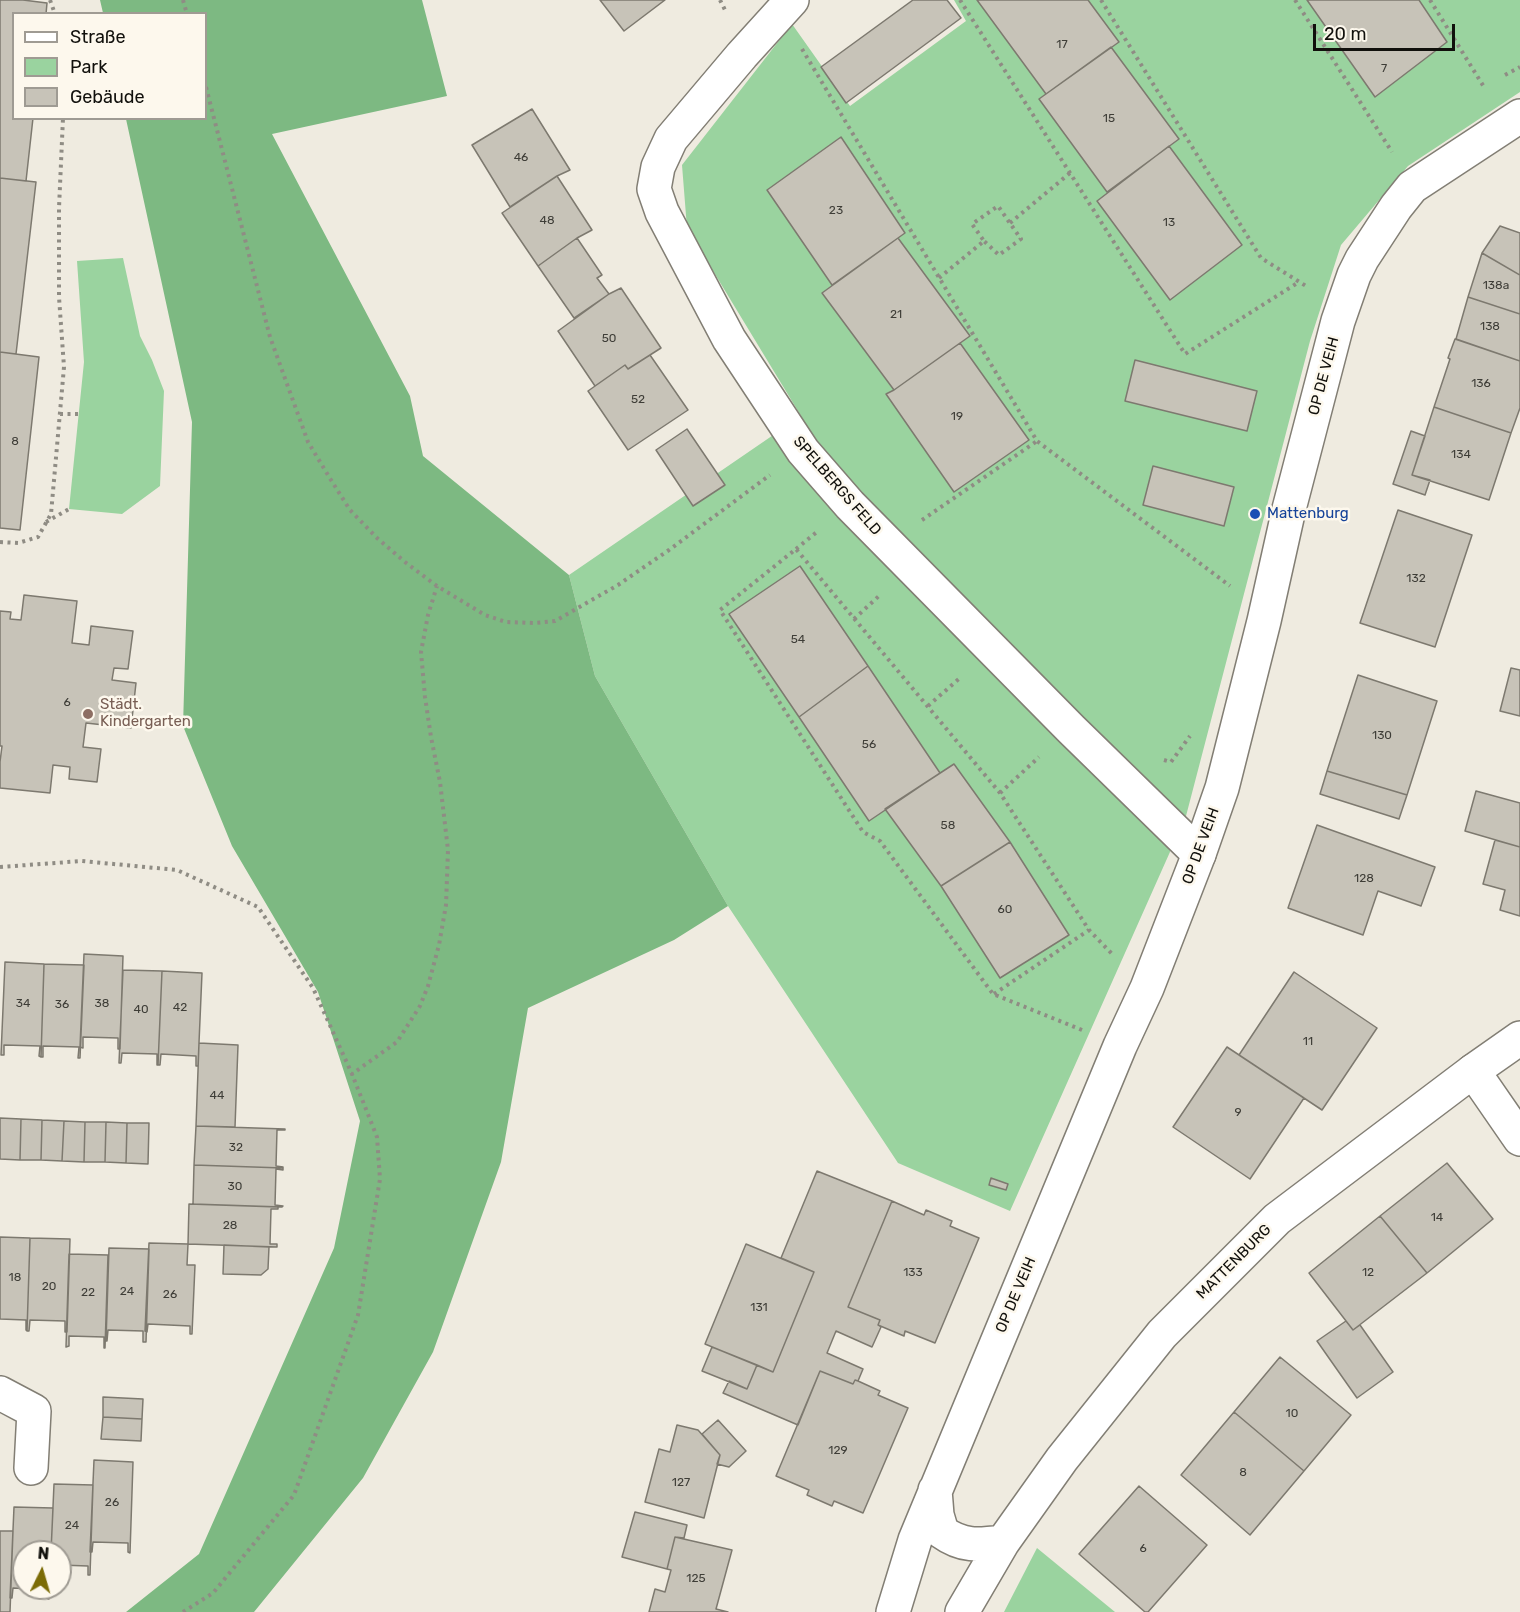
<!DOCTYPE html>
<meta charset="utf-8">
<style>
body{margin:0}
#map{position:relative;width:1520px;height:1612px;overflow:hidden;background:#efebe0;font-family:Rubik,sans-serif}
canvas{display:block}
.legend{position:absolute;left:12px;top:12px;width:195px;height:108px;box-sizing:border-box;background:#fdf8ed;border:2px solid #9f9b93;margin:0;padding:8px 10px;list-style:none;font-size:18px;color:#11100c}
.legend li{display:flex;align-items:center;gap:12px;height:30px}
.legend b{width:30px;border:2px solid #9f9b93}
.north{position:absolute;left:12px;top:1540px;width:60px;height:60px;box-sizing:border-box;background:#fdf8ed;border:2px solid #9f9b93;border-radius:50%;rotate:5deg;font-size:16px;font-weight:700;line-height:24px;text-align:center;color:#11100c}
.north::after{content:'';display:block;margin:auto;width:21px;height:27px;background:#7c6c07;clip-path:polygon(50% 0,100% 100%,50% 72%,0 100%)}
.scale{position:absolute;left:1313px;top:24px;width:142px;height:27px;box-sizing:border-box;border:3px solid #11100c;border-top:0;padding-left:8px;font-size:18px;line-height:21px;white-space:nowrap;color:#11100c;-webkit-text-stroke:4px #fdf8ed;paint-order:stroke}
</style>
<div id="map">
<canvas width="1520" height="1612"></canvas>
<ul class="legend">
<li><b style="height:8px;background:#fff"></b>Straße</li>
<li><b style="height:16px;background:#9ad39f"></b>Park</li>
<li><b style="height:16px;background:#c7c3b8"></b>Gebäude</li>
</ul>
<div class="north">N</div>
<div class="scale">20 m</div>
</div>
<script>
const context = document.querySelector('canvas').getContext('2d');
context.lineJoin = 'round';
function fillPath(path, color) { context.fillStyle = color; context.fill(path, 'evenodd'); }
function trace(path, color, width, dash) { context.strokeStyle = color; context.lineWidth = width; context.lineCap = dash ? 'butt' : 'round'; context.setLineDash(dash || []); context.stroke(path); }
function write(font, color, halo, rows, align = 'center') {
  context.font = font + ' Rubik,sans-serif'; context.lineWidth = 5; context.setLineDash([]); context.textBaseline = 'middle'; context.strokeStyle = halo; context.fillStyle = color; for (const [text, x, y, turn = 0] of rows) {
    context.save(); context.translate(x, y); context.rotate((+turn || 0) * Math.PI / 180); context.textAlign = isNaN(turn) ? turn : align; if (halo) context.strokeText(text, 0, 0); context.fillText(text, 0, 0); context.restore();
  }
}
fillPath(new Path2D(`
 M954,0H1520V92L1408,166L1341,245L1310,341L1186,816L1010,1211L898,1163L728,906L595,676L569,575L801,416L687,228L682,165L792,24L850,106L966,21Z
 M123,258L140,336L152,360L164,391L160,486L122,514L69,509L84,362L77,261Z
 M1037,1548L1115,1612H1004Z`), '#9ad39f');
fillPath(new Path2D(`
 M100,0H422L447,96L272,134L410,396L423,456L569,575L595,676L728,906L674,940L528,1008L501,1162L433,1352L363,1478L254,1612H126L199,1554L334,1248L360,1121L318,992L232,846L183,726L192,422L126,119L206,118V14L103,13Z`), '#7db982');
const building = new Path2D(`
 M0,0H23L47,3L46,14H14V118H33L26,181L0,178Z
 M600,0H665L624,31Z
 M913,0H947L961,18L846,103L821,67Z
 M977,0H1088L1119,42L1046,94Z
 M1307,0H1419L1447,42L1375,97Z
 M1111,47L1179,139L1107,192L1039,99Z
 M532,109L570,170L557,176L510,207L472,145Z
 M841,137L905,233L832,285L767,190Z
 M1169,146L1242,245L1170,300L1097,201Z
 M557,176L592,230L577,238L538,266L502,213Z
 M0,178L36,182L16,354L0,352Z
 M1500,226L1520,233V275L1482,253Z
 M577,238L602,275L597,278L609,294L574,318L538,266Z
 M898,238L970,336L894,390L822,293Z
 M1482,253L1520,275V314L1468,297Z
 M621,288L661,348L628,369L625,365L595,386L558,331L609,294Z
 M1468,297L1520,314V361L1456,339Z
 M1455,339L1520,361V408L1511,433L1434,407L1450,359L1448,358Z
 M960,343L1029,440L954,492L886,394L894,390Z
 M0,352L39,357L20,530L0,528Z
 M650,355L688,410L628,450L588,391L625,365L628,369Z
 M1135,360L1257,391L1247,431L1125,401Z
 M1434,407L1511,433L1489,500L1412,475Z
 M687,429L725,485L693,506L656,450Z
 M1411,431L1425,436L1412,475L1430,480L1425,495L1393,484Z
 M1153,466L1234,487L1224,526L1143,505Z
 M1398,510L1472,535L1435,647L1360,623Z
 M800,566L868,666L799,717L729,614Z
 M24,595L77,601L72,643L89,645L91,626L133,631L128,669L114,668L112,680L136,683L131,728L86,723L83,747L101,749L97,782L69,779L70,767L53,765L50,793L0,788V762L2,746H0V611L11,612L10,619L21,620Z
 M868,666L940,773L869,821L799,717Z
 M1511,668L1520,670V716L1500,711Z
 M1358,675L1437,701L1407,795L1327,771Z
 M954,764L1010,842L941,886L885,809Z
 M1327,771L1407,795L1399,819L1320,794Z
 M1476,791L1520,803V847L1465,831Z
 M1317,825L1435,867L1421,906L1378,891L1363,935L1288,908Z
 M1495,840L1520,847V916L1500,910L1505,890L1483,884Z
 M1010,842L1069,935L1000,978L941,886Z
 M84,954L123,956L120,1049H118V1038L83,1037V1048L80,1047Z
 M5,962L44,964L41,1057L39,1056L40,1046L4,1045V1055H1Z
 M44,964L84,965L80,1058H78L79,1047L43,1046V1057H41Z
 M123,970L162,971L158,1065H157V1054L122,1053L121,1063H119Z
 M162,971L202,973L198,1066H196V1056L161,1054L160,1065H158Z
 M1294,972L1377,1028L1322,1110L1239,1055Z
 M199,1043L238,1045L235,1127L196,1126Z
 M1227,1047L1304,1098L1250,1179L1173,1127Z
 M0,1118L21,1119L20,1160L0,1159Z
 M21,1119L42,1120L41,1160H20Z
 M42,1120L64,1121L62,1161L41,1160Z
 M64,1121L85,1122L84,1162L62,1161Z
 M85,1122H106L105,1162H84Z
 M106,1122L127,1123L126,1163L105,1162Z
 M127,1123H149L148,1164L126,1163Z
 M196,1126L285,1129V1130H277L276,1166L283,1167V1168L194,1165Z
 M1447,1163L1493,1219L1427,1273L1380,1216Z
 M194,1165L283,1168V1170L276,1169L275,1205L283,1206L282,1207L193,1204Z
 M817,1171L892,1201L848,1307L880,1320L878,1325L881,1327L872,1347L836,1331L827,1353L863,1369L858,1381L855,1380L853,1384L820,1371L798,1425L723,1393L729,1381L747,1389L757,1365L773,1372L814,1272L781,1258Z
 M991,1178L1008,1184L1006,1190L989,1185Z
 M892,1201L924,1215L926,1210L952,1221L950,1226L979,1238L935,1343L905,1331L904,1336L878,1325L880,1320L848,1307Z
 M189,1204L278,1207V1209H271L270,1244H277V1247L188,1244Z
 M1380,1216L1427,1273L1353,1330L1309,1273Z
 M0,1237L30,1238L27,1331L26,1330V1320L0,1319Z
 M30,1238L70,1239L67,1332H65V1321L30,1320L29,1331H27Z
 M149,1243L188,1244L187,1265H195L192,1334H190V1326L148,1324L147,1332L145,1331Z
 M746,1244L814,1272L773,1372L705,1344Z
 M224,1245L269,1247L268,1269L261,1275L223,1274Z
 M109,1248L149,1249L146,1342H143V1331L108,1330L107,1341H106Z
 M69,1254L108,1255L105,1348H104V1337L69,1336V1346L66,1347Z
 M1346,1321L1353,1330L1360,1325L1393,1372L1357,1398L1317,1341Z
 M712,1347L757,1365L747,1389L702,1371Z
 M1280,1357L1351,1415L1304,1471L1234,1412Z
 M820,1371L853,1384L855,1380L858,1381L880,1391L878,1395L908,1408L863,1513L834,1501L832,1506L807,1495L809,1490L776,1476Z
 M103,1397L143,1399L142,1419L103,1417Z
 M1234,1412L1304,1471L1250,1535L1181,1475Z
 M103,1417L142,1419L141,1441L101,1439Z
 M718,1420L746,1451L729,1467L717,1464L720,1455L702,1434Z
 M677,1425L698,1430L720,1455L704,1518L645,1502L659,1449L670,1452Z
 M94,1460L133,1462L130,1553L128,1552V1543L93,1542L92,1552H90Z
 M54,1484L93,1485L90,1575H88V1566L60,1565V1552H51Z
 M1139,1486L1207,1545L1148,1612H1145L1079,1554Z
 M14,1507L53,1508L51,1552H24V1588H50L49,1599H48V1590L13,1588L12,1598H10Z
 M635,1512L687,1525L684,1538L675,1537L667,1569L622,1557Z
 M0,1531H13L10,1612H0Z
 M675,1537L732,1550L716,1609L728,1612H649L655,1589L665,1592L671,1570L667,1569Z`);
fillPath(building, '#c7c3b8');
trace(building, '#7d796f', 1.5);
const minor = new Path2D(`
 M792,0L742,55L671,139L658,167L654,189L662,212L729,339L803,451L850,505L1071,729L1199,854
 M1473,1071L1520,1139
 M0,1393L34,1411L31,1468`);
const tertiary = new Path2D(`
 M935,1490L937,1515L942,1532C963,1547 978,1545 1003,1542
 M893,1612L915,1540L1120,1046L1147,988L1199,854L1222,788L1264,621L1289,509L1338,321L1354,275L1362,259L1396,207L1412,187L1520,116
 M962,1612L1003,1542L1062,1459L1162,1334L1277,1219L1473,1071L1520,1038`);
trace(minor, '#827e74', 36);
trace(tertiary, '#827e74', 36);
trace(new Path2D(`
 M50,0L55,14
 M183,0L187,14
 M720,0L725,10
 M960,0L1185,354L1299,282
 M1101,0L1261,258L1306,286
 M1295,0L1392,152
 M1430,0L1484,87
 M802,49L1037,441L1230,586
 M1505,75L1520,67
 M206,87L270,337L308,442L331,480L350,510L377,538L405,562L437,586L485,615L506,622L534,623L555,621L618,585L669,550L770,475
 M1010,223L1070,173
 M939,278L984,241L972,224L998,206L1021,239L999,255L984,241
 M60,414H79
 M922,520L1037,441
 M46,522L69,509
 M0,542L18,543L38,537L51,514L64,367L59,297V208L63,118
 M796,549L818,531
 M854,619L880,595
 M928,706L961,677
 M1164,760L1171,762L1190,736
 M1000,793L1039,757
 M0,867L82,861L177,870L258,907L313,988L352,1074L397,1042L420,1006L428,986L439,945L446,905L448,850L440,782L431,737L425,697L421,652L428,615L437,586
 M994,994L1089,930
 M1082,1030L993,994L880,841L863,832L720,610L796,549L1000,793L1089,930L1114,956
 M183,1612L213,1593L294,1495L358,1315L380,1179L377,1137L352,1074`), '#8f8c84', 4, [3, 4.5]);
trace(minor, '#fff', 33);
trace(tertiary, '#fff', 33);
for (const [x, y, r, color] of [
 [1255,514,6,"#1a4fb4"],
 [88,714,6,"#8d6e63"]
]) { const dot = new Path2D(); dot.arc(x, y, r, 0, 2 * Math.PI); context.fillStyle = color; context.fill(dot); trace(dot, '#fdf8ed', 2); }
write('12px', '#3e3d37', null, [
 ["17",1062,45],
 ["7",1384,69],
 ["15",1109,119],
 ["46",521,158],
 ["23",836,211],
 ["48",547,221],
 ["13",1169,223],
 ["138a",1496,286],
 ["21",896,315],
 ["138",1490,327],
 ["50",609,339],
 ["136",1481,384],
 ["52",638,400],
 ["19",957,417],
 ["8",15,442],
 ["134",1461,455],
 ["132",1416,579],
 ["54",798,640],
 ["6",67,703],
 ["130",1382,736],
 ["56",869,745],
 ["58",948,826],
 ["128",1364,879],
 ["60",1005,910],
 ["34",23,1004],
 ["38",102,1004],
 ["36",62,1005],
 ["42",180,1008],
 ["40",141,1010],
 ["11",1308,1042],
 ["44",217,1096],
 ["9",1238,1113],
 ["32",236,1148],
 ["30",235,1187],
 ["14",1437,1218],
 ["28",230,1226],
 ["133",913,1273],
 ["12",1368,1273],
 ["18",15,1278],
 ["20",49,1287],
 ["24",127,1292],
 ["22",88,1293],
 ["26",170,1295],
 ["131",759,1308],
 ["10",1292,1414],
 ["129",838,1451],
 ["8",1243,1473],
 ["127",681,1483],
 ["26",112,1503],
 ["24",72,1526],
 ["6",1143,1549],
 ["125",696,1579]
]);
write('15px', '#11100c', '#fdf8ed', [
 ["OP DE VEIH",1324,376,-75],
 ["SPELBERGS FELD",837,486,49],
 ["OP DE VEIH",1201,846,-70],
 ["MATTENBURG",1234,1262,-45],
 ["OP DE VEIH",1016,1295,-67]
]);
write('15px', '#164399', '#fdf8ed', [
 ["Mattenburg",1267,514]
], 'left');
write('15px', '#785e54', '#fdf8ed', [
 ["Städt.",100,705],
 ["Kindergarten",100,722]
], 'left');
</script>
